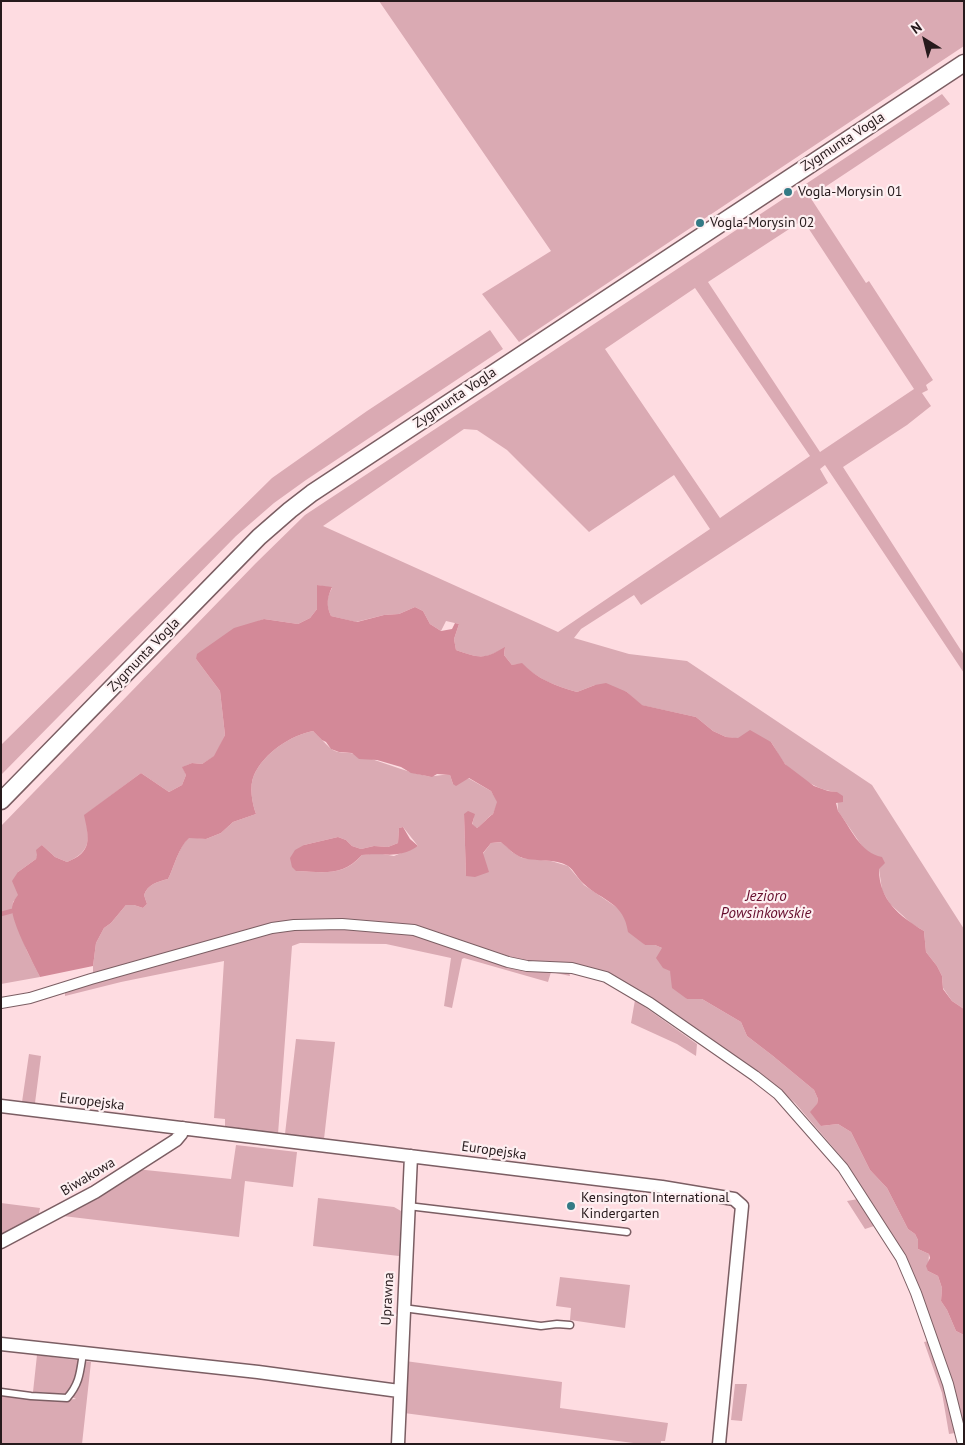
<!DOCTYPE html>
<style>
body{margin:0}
#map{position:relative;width:965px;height:1445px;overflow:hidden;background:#fedce1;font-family:"PT Sans",sans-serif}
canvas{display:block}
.frame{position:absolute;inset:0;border:2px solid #261a1c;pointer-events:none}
.north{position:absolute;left:900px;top:15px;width:50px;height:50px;-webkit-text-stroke:4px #fdeff1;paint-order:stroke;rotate:324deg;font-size:14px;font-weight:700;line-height:20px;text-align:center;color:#261a1c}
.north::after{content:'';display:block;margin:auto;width:18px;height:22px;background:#261a1c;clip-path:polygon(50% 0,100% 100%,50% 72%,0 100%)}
</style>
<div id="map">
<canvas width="965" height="1445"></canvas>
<div class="frame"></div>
<div class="north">N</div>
</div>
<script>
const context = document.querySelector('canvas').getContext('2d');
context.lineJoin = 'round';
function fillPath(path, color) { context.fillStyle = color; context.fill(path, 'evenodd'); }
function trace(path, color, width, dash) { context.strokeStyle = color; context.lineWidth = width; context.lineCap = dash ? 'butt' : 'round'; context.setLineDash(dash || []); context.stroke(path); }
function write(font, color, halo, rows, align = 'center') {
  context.font = font + ' "PT Sans",sans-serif'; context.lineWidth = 4.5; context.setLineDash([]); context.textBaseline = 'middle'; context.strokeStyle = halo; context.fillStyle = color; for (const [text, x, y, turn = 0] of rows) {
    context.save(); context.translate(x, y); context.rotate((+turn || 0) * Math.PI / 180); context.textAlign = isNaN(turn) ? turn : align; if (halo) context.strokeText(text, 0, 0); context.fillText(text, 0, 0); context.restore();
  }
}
fillPath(new Path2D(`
 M379,1H964V46L519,342L482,294L551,251Z
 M942,94L950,104L810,197L866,283L869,281L933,380L926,385L928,390L922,393L931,406L907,425L843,467L964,655V673L825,465L820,469L828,483L641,605L634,595L581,629L574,638L629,654L687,661L872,785L964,929V1009L952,1001L943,988L942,976L937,966L926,952L924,931L912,924L890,904L882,890L879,869L873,855L864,849L838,811L837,792C819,791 799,778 786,765C780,759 776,749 771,742L726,737L713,731L696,717L641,705L627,692L595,685L577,692C556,686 537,679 522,664L512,665L504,655L505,648C483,660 479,658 456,650L454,639L459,624L446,621L441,631L430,624L423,611L415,607L399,614L384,615L356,622L331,616C326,605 326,599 332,588L317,585V609L310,618L298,624L264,619L251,624L196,659L220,691L225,735L215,756L202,764L192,763L183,767L186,775L182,785L169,792L141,773L85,815C89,838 93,851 67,862L55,857L42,845L36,859L18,872L19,895L13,902L12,911L27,951L40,977L1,984V826L256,563L305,515ZM803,220L914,389L820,452L708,282ZM695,288L810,456L720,518L605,349ZM464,429L477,430L507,450L589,532L674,475L710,529L558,632L323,526Z
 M490,330L503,349L306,480L274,503L236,536L1,775V745L272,478L367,411Z
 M313,731C319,736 328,747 333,750C340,754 348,752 356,754C380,761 403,771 427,776C434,777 442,774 450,775L453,784L468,778L491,791L498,802L493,814C486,818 485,823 477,828L472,825L474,817L464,814L466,876L491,843L502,842L512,852L522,858L551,861L568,866L584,885L622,911L627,923L645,945H655L662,948L670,971L687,999H702L741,1022L747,1036L773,1056L814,1090L818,1099L817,1104L821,1126L838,1124L851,1132L870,1170L887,1188L908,1229L915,1234L918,1240V1249L929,1254L928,1271L938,1276L942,1288L941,1301L947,1310L956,1331L964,1335V1436L955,1394L938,1341L921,1293L903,1252L844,1160L795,1103L767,1078L676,1015L589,968L553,962H532L520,960L435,932L389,924L287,922L93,976V966L96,943L104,928L111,923L126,905H134L143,908L147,904L144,895C148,884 157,882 168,879C175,865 178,848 189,837L206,839L221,833L233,822L256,814C252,803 249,786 254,775C264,753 291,735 313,731ZM403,827L418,846L394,856L377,853L362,855C343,877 323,872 296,871L304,845L338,837L346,840L352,846L361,849L374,846L388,847L398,843L399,828Z
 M342,928L415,934L464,950L569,972L570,976L551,972L548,982L464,958L462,959L452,1008L444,1006L451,958L386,944L300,943L292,946L278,1134L225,1126V1119L214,1118L224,961L121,982L65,996V992L268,932Z
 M635,1000L697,1044L696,1056L677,1044L631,1023Z
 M296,1039L335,1042L324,1139L285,1134Z
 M29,1054L41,1056L35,1103L22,1102Z
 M236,1145L297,1152L293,1187L245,1181L239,1237L63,1216L136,1169L231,1179Z
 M318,1198L394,1207L401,1211L399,1256L313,1246Z
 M858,1199L874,1226L865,1229L847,1201Z
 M1,1203L40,1208L39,1213L40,1218L10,1234L1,1233Z
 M560,1277L630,1285L625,1328L570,1320L571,1308L556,1306Z
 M929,1341L946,1392L955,1433L949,1434L942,1393L924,1342Z
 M37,1355L91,1362L82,1444H1V1396L48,1401L76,1399L66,1394L33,1392Z
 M405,1361L562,1382L560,1408L668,1423L665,1441H661V1444H641L404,1413Z
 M735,1384H747L742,1421L731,1420Z`), '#daaab3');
fillPath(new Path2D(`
 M317,585L332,587C327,598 326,605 331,616L357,622L384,615L399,614L415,607L423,611L430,624L441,631L452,629L455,623L459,624L454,639L456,650C480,658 483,660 505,647L504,655L512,665L522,663C537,679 556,686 577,692L595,685L606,683L627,692L642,705L696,717L713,731L726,737L738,738L750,730L771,742L785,764L814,786L828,791L837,792L843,796V802L836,803L838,811C851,828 860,853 882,857L885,863L879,869C879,900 899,916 924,931L926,952L937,966L942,976L943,989L952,1001L964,1009V1335L956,1331L947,1310L941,1301L942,1288L938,1276L928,1271L926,1266L930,1258L929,1254L918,1249V1240L915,1234L908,1229L887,1188L870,1170L851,1132L838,1124L821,1126L810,1112L817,1104L818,1099L814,1090L773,1056L747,1036L741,1022L702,999H687L672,988L670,971L663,968L656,958L662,948L655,945H645L628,932C624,902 602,901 584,884C578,879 574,870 568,866C555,858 537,862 523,858C514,855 508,848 501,842L491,843L483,853L489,872L475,877L466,876L464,814L468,811L475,814L472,824L477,828C484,823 487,818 493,814L497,802L491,791L469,778L456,786L453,784L450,775L437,774L432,777L427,776L411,773L401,767L377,760L359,759L352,753L339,752L331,749L326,742L322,740L313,731C291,735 264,753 254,775C249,786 252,803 256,814L233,822L221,833L206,839L189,838C178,848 175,865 168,879C157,882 148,884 144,895L147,904L143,908L134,905H126L111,923L104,928L96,943L93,966L40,977C33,963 12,923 12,909C12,903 15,899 18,895L12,881L18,872L36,859L37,855L36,850L42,845L55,857L67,862C93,852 89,838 84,815L141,773L169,792L182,785L186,775L182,767L192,763L202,764L214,756L225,735L220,691L196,659L197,654L234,628L264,619L298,624L310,618L317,609Z
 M403,827L410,839L418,846C397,860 385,852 362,855C342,877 324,872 296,871L292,867L290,858L295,850L304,845L338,837L346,840L352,846L361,849L374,846L388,847L398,843L399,828Z`), '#d38998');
trace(new Path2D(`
 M1,914L12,911`), '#d38998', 4.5);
const service = new Path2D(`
 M408,1206L627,1232
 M403,1308L541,1326L557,1324L570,1325
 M1,1392L31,1396L67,1398C80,1383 80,1372 83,1353`);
const pedestrian = new Path2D(`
 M1,1003L30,998L91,979L272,928L294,925L342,924L414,930L508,962L527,966L572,968L606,977L650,1003L755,1076L778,1094L843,1168L901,1258L916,1293L948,1384L963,1444`);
const minor = new Path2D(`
 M1,1106L662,1187L734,1199L742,1206L719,1444
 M1,1242L95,1192L176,1140L181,1134L183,1128
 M1,1344L258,1372L399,1391
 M398,1444L411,1156`);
const tertiary = new Path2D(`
 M1,801L259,537L290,510L312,493L964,63`);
trace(service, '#7b5e63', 9);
trace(pedestrian, '#7b5e63', 12);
trace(minor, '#7b5e63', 15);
trace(tertiary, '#7b5e63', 19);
trace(service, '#fff', 6);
trace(pedestrian, '#fff', 10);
trace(minor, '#fff', 12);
trace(tertiary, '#fff', 16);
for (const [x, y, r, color] of [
 [788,192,5,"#337a85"],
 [700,223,5,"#337a85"],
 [571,1206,5,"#337a85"]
]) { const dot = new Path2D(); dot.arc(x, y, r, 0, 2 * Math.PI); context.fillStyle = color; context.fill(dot); trace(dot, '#fdeff1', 2); }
write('14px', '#261a1c', '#fdeff1', [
 ["Zygmunta Vogla",843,142,-33],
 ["Zygmunta Vogla",455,398,-34],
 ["Zygmunta Vogla",144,655,-46],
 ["Europejska",92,1102,7],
 ["Europejska",494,1151,8],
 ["Biwakowa",88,1177,-31],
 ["Uprawna",388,1299,-87]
]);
write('14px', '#261a1c', '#fdeff1', [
 ["Vogla-Morysin 01",798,192],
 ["Vogla-Morysin 02",710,223],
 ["Kensington International",581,1198],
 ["Kindergarten",581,1214]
], 'left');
write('italic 15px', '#640b2b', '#fdeff1', [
 ["Jezioro",766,897],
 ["Powsinkowskie",766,914]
]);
</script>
